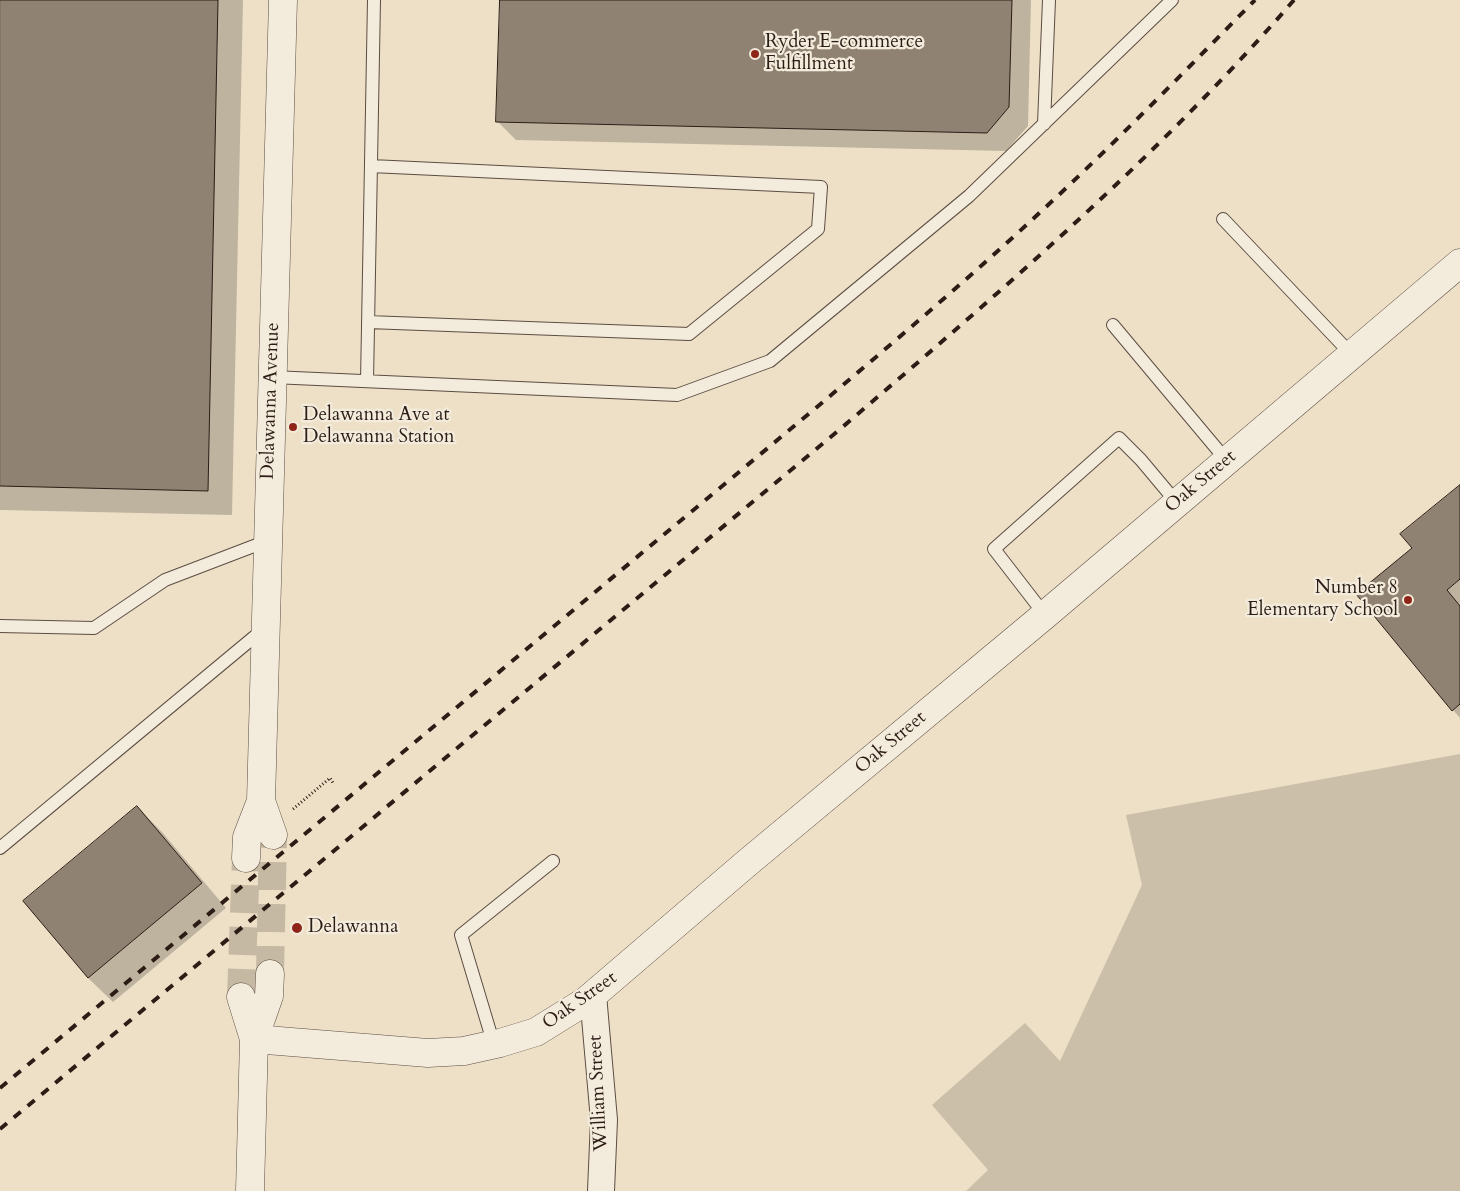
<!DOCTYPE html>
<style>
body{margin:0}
canvas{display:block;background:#ede0c7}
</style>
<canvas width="1460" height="1191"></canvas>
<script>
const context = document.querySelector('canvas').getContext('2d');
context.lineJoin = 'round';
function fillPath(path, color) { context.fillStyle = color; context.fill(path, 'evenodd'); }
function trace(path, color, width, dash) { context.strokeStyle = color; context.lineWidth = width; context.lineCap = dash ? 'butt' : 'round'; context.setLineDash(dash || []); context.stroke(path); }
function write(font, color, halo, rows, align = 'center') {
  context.font = font + ' Cardo,serif'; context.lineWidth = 4.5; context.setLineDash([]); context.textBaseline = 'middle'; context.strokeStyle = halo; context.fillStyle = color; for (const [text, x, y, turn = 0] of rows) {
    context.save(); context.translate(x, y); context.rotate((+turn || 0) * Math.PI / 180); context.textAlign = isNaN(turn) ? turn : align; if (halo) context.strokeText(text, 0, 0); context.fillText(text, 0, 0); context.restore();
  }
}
fillPath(new Path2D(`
 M1460,754V1191H966L988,1170L932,1105L1025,1023L1060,1061L1142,885L1126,815Z`), '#ccbfa9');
fillPath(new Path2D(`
 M0,0H243L232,515L0,510Z
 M501,0H1031L1028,126L1006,151L516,140L497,121Z
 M1460,486V718L1453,710L1414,549Z
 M137,807L162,832L226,908L113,1002L88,978L25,901Z`), '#0003');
const building = new Path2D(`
 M0,0H218L208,491L0,486Z
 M500,0H1012L1009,107L987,133L496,122Z
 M1460,485V579L1447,590L1460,606V704L1452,711L1356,594L1412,548L1400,534Z
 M137,806L202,883L88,978L23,901Z`);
fillPath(building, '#908272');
trace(building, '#2c1c15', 1);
trace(new Path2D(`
 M270,974L273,835
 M241,997L246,858`), '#c6b9a3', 28, [28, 14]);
const service = new Path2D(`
 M1044,124L1049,0
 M1223,219L1352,355
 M368,322L689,334L818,229L821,187L371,166
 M1113,325L1227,461
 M272,377L677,395L770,361L969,196L1172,0
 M367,381L374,0
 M1045,615L994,549L1119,438L1141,460L1177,503
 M0,626L94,628L165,580L267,541
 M0,848L265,628
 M494,1045L461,935L553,861`);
const minor = new Path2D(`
 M593,995L604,1120L601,1191`);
const tertiary = new Path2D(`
 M261,801L273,835
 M246,858L247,837L261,801L283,0
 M241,997L254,1039
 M254,1039L428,1053L464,1051L500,1043L536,1032L586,1001L747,863L1045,615L1460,263
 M250,1191L254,1039L269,996L270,974`);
trace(service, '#5c4d42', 14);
trace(minor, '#5c4d42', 28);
trace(tertiary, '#5c4d42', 29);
trace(new Path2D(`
 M293,809L330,778L333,783`), '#2c1c15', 3, [1, 2.5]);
trace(service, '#f3ebdb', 12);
trace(minor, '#f3ebdb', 26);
trace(tertiary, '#f3ebdb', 28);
trace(new Path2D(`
 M0,1088L817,407C895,341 973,275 1048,205C1119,139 1187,69 1255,0
 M0,1129L839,430C998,294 1157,158 1294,0`), '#2c1c15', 4, [9, 9]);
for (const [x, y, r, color] of [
 [755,54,5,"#8f2418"],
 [293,427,5,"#8f2418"],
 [1408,600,5,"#8f2418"],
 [297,928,6,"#8f2418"]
]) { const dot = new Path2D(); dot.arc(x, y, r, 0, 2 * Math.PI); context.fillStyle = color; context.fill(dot); trace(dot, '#f3ebdb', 2); }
write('19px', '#2c1c15', '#f3ebdb', [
 ["Ryder E-commerce",765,43],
 ["Fulfillment",765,65],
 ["Delawanna Ave at",303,416],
 ["Delawanna Station",303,438],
 ["Number 8",1398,589,"right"],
 ["Elementary School",1398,611,"right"],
 ["Delawanna",308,928]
], 'left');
write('19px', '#2c1c15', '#f3ebdb', [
 ["Delawanna Avenue",271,401,-88],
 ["Oak Street",1201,482,-40],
 ["Oak Street",891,743,-40],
 ["Oak Street",580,1001,-35],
 ["William Street",599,1093,-93]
]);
</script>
